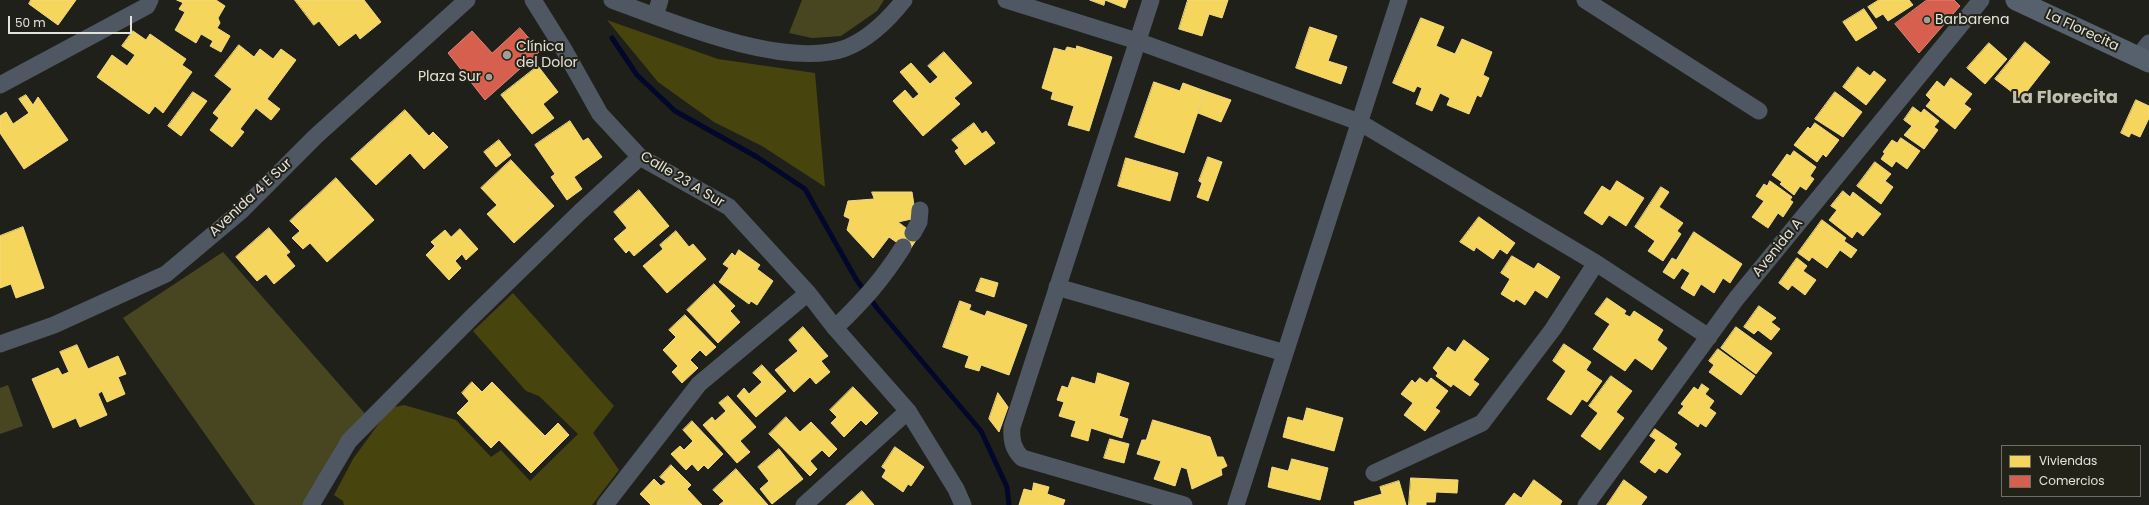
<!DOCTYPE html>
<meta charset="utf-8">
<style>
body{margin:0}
#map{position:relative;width:2149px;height:505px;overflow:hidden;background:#20201b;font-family:Poppins,sans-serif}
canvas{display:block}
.legend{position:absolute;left:2001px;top:445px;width:140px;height:52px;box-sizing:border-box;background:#232218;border:1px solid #706f66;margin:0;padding:5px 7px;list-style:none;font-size:12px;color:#e3e3dc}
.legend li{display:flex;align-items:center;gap:8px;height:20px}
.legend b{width:20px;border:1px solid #706f66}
.scale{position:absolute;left:8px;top:16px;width:124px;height:18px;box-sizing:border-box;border:2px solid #e3e3dc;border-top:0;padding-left:5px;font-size:12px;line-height:14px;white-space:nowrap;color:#e3e3dc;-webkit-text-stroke:3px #232218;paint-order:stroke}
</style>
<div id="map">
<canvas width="2149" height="505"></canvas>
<ul class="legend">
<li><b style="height:11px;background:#f6d55c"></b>Viviendas</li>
<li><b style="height:11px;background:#d6604d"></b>Comercios</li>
</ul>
<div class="scale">50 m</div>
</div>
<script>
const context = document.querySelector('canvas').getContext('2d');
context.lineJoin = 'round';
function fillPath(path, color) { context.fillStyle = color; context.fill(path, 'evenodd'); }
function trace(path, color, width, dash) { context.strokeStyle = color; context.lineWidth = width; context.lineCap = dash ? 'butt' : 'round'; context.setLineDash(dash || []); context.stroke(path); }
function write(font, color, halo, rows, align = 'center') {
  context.font = font + ' Poppins,sans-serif'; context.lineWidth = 4; context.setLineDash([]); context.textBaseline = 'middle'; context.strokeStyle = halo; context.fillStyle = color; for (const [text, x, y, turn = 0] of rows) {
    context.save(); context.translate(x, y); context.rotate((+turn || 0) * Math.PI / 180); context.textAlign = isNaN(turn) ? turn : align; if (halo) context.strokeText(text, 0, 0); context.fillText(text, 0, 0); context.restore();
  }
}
fillPath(new Path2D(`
 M802,0H884L877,11L841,36L812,38L789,33Z
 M223,252L367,416L338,443L303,505H255L123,318Z
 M8,385L23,426L0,434V388Z`), '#484620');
fillPath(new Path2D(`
 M607,20L718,59L815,73L825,187L762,146L714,122L658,82Z
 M513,293L614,406L593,433L619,470L592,505H344L343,501L334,495L353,459L390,408L404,405L456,420L491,457L501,450L530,481L578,434L539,396L526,391L473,331Z`), '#47440d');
const homes = new Path2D(`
 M31,0H76L58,25L29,4Z
 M177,0H216L225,6L218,18L220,23L217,28L230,36L221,52L210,46L213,41L201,34L196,43L175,30L185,12L179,9L183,3Z
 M295,0H364L381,22L360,39L356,33L339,46L319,21L314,25Z
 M1090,0H1128L1125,8L1105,0L1104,5Z
 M1188,0H1228L1222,18L1209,14L1202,36L1179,29Z
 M1879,0H1909L1913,5L1888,21L1883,14L1876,18L1868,7Z
 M1864,9L1877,28L1856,41L1843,22Z
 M1421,18L1444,27L1436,46L1455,54L1462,39L1492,52L1483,75L1489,78L1481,97L1477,95L1469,114L1447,105L1450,98L1440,93L1432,111L1416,104L1422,88L1417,86L1414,92L1393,83Z
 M1310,27L1337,36L1328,61L1347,67L1341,84L1296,68Z
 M133,31L146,40L150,34L186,59L182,65L192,72L163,113L155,106L149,114L97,77L112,55L127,66L135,55L122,46Z
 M2025,42L2050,62L2021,99L1995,79Z
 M1989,43L2007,59L1985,84L1967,68Z
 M239,45L254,57L260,49L273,59L281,49L296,60L267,99L280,109L271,120L256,108L240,129L244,132L232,147L210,130L219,118L213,113L232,89L215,76Z
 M1077,46L1112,57L1089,131L1068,125L1074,106L1051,99L1053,92L1042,88L1054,48L1065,51L1067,47L1076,49Z
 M944,52L972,83L954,98L960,104L923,136L893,101L905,90L913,99L919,94L900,72L911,63L930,84L938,77L928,66Z
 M538,66L558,92L543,104L554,118L532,134L501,95Z
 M1858,67L1870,76L1874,71L1886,80L1866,105L1843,87Z
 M1951,78L1972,94L1964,104L1971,109L1955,129L1926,106L1931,100L1926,95L1937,81L1944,87Z
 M1154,82L1180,91L1183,83L1205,91L1184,153L1135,137Z
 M1205,91L1231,100L1221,122L1198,113Z
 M193,92L207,101L181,136L168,126Z
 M1835,92L1862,112L1843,137L1815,119Z
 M26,95L33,105L38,97L68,140L24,169L0,133V116L6,112L13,124L29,113L19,99Z
 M2136,100L2149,106V118L2140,137L2131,133L2129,137L2121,133Z
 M1913,107L1921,113L1924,109L1939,121L1934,127L1938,130L1924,149L1904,135L1912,126L1904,120Z
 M405,110L429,136L433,132L448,147L424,169L410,153L376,185L351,159Z
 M570,121L583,141L588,138L602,157L574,177L582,189L567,200L551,177L555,174L535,145Z
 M974,123L982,134L986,131L995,143L965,165L955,151L959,148L952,140Z
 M1815,123L1839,140L1826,157L1823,154L1817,162L1794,145L1808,127L1810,129Z
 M1901,138L1920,151L1907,169L1896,161L1892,167L1881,159L1885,153L1883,152L1892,140L1897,143Z
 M499,140L511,155L496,167L484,152Z
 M1794,151L1816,167L1810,176L1814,179L1806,190L1800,186L1794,195L1780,184L1782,182L1772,175L1787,154L1790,156Z
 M1208,157L1222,162L1208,201L1197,197L1202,183L1199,181Z
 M1126,158L1178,173L1170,201L1118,186Z
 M511,160L554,206L514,243L487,214L497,205L481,188Z
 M1875,162L1891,174L1885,181L1893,187L1881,204L1857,186Z
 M336,178L374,220L327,262L310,243L303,249L292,238L300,231L290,221Z
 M1617,181L1644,198L1626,226L1609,215L1602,225L1584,213L1602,186L1610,191Z
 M1770,181L1792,197L1790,200L1793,202L1783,217L1778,213L1768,228L1752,217L1764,201L1756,196L1764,184L1767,186Z
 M1661,187L1669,192L1659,207L1683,223L1677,231L1681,234L1663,261L1648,251L1655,241L1635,227Z
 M639,190L669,226L634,256L629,250L626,253L614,239L627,228L614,212Z
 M1843,191L1850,197L1853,192L1881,214L1863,236L1857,231L1852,238L1829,220L1837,210L1831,206Z
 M872,192H912L916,218L898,222L918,237L909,251L889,237L873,258L847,230L850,219L844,216L848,201L874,199Z
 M1479,217L1515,243L1507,254L1500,249L1493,259L1476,247L1474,251L1460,242Z
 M1822,220L1846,238L1844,241L1857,250L1851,258L1840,250L1827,268L1812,257L1809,261L1798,253Z
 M23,227L44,288L16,298L11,284L0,288V236Z
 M269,228L290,252L286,255L295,266L274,284L266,274L257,281L236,257Z
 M460,229L478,249L466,260L462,254L455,261L461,268L449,280L426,255L435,246L431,242L445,230L451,237Z
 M676,231L689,247L693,244L706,259L667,293L643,266L663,249L660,245Z
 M1694,232L1742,264L1730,283L1723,278L1714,293L1701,284L1694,296L1681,288L1690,273L1682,268L1674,279L1663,272L1672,258L1676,260Z
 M739,250L760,265L757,269L773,281L757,305L751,301L749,304L719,282L729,268L723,264L732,253L735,256Z
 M1512,256L1534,269L1538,263L1560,277L1547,298L1535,290L1525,305L1516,299L1514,302L1501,294L1510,279L1501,273Z
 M1797,258L1807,266L1803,271L1816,280L1805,295L1792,285L1788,290L1779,283Z
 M981,278L998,283L994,297L976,291Z
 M714,284L735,306L730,311L740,322L718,343L687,310Z
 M1607,298L1626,311L1624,314L1630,317L1634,311L1663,330L1657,340L1667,348L1652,370L1635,358L1625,371L1593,349L1610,324L1595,314Z
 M960,301L971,305L969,310L985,316L987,311L1027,325L1009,375L981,365L979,371L965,367L969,356L943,347Z
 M1759,306L1776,318L1771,322L1780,329L1771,340L1758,330L1754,334L1744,327Z
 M685,315L716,347L706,356L700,350L690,360L698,368L682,383L672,372L678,366L663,350L676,337L669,330Z
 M803,327L828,356L821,361L830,372L816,384L810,377L794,392L775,370L798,351L789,340Z
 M1736,327L1772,353L1756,374L1721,348Z
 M1464,340L1489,359L1473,380L1479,384L1470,396L1453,384L1451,387L1436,376L1438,373L1433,368L1448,347L1455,352Z
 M1564,344L1591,362L1586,370L1602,381L1587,402L1582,399L1571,415L1547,399L1566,371L1553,361Z
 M77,345L88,369L118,356L126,374L118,377L125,394L107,402L102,391L98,394L107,415L80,427L76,418L53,428L32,379L58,368L62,375L69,372L60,352Z
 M1718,349L1755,376L1741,395L1709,372L1714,365L1709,361Z
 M762,365L786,391L756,417L737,396L744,388L749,394L762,382L753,373Z
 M1098,373L1129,383L1119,416L1128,419L1122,438L1091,428L1088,441L1071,436L1076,421L1059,416L1064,402L1057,400L1062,386L1068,388L1072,377L1095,384Z
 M1611,376L1632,391L1616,412L1624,418L1600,450L1581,436L1598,413L1589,406Z
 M1420,378L1427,383L1431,378L1448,391L1435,408L1440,411L1425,431L1404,415L1413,403L1401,394L1412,380L1415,383Z
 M472,382L482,392L492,382L545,436L558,423L569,435L531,473L499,440L491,448L457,413L469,401L462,393Z
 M1702,384L1709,389L1705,394L1714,401L1709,408L1716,413L1706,427L1700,423L1698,427L1678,413L1684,406L1681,404L1694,387L1698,390Z
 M853,387L878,413L866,425L861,420L844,437L831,423L837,417L830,410Z
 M998,393L1008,407L999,432L989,419Z
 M728,396L756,427L740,441L750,452L737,463L703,425L712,417L715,421L726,411L719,403Z
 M1307,408L1343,418L1334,451L1283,437L1288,417L1303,421Z
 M786,417L800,432L811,422L837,449L829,457L822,450L810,461L817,469L810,476L769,434Z
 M1153,420L1210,437L1217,457H1223L1227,466L1221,469L1222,475L1192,489L1187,469L1181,467L1175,486L1154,479L1161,461L1137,454L1142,440H1146Z
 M692,421L723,454L708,469L704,465L698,471L692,464L686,470L671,454L680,446L684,450L693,441L683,430Z
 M1655,429L1677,444L1674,448L1681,454L1667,473L1659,468L1655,473L1640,462L1656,440L1650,436Z
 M1110,439L1129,444L1124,463L1104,458Z
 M895,447L924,467L911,486L908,484L903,492L882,477L886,470L882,467Z
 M779,449L803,479L772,504L760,489L769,481L758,467Z
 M1292,459L1328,468L1320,500L1268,487L1272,467L1288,471Z
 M671,465L691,485L687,489L702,505H651L640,494L654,479L661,486L666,482L660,477Z
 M736,469L768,505H719L724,501L713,490Z
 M1411,478L1458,480L1457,493L1436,492L1435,502H1426V505H1409Z
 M1534,480L1562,501L1560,505H1505L1514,493L1521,498Z
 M1624,480L1647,497L1641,505H1607Z
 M1399,481L1406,505H1355L1354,502L1382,494L1380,487Z
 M1034,483L1049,487L1047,494L1065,500L1063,505H1019L1024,489L1032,491Z
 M862,491L874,505H846Z`);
fillPath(homes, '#f6d55c');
trace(homes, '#f0d982', 1);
const shops = new Path2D(`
 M1927,0H1954L1960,6L1919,53L1895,24Z
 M520,28L540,51L485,100L448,53L472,31L492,53Z`);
fillPath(shops, '#d6604d');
trace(shops, '#da8778', 1);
trace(new Path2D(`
 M612,38L637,75L675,111L757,157L805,189L856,279L877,308L981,431L1007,487L1009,505`), '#030729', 5);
trace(new Path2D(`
 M533,0L563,48L600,114L640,157L729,207L808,293L835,328L908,411L956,489L963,505
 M612,0C671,22 785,70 846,48C868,39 889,19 904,0
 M1006,0L1137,41L1359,122L1596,263
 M1151,0L1012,427C1011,440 1013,449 1022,458L1184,505
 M1585,0L1759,111
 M655,16L660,0
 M2138,57L2149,43
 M0,85L147,6L150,0
 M913,233L919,222L920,210
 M1057,287L1285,353
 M835,328C864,300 882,280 903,247
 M0,344L54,325L166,274L241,211L316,136L467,0
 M1374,473L1482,423L1553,329L1596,263L1709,337
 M311,505L349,441L471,318L580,212L640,157
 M605,505L699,384L808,293
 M804,505L908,411
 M1236,505L1399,0
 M1586,505L1736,299L1981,0`), '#4f5762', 17);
trace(new Path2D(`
 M2016,0L2149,62`), '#56616d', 21);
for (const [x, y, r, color] of [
 [1927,20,4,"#9f9f98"],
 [507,55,5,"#9f9f98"],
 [489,77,4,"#9f9f98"]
]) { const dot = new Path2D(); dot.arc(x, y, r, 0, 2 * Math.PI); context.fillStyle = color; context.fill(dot); trace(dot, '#232218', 1.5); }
write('14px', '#e3e3dc', '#232218', [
 ["Barbarena",1935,20],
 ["Clínica",516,47],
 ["del Dolor",516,63],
 ["Plaza Sur",481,77,"right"]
], 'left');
write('14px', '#e3e3dc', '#232218', [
 ["La Florecita",2082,31,25],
 ["Calle 23 A Sur",682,180,31],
 ["Avenida 4 E Sur",251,198,-43],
 ["Avenida A",1778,248,-51]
]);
write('bold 18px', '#c0c0b2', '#232218', [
 ["La Florecita",2065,98]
]);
</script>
